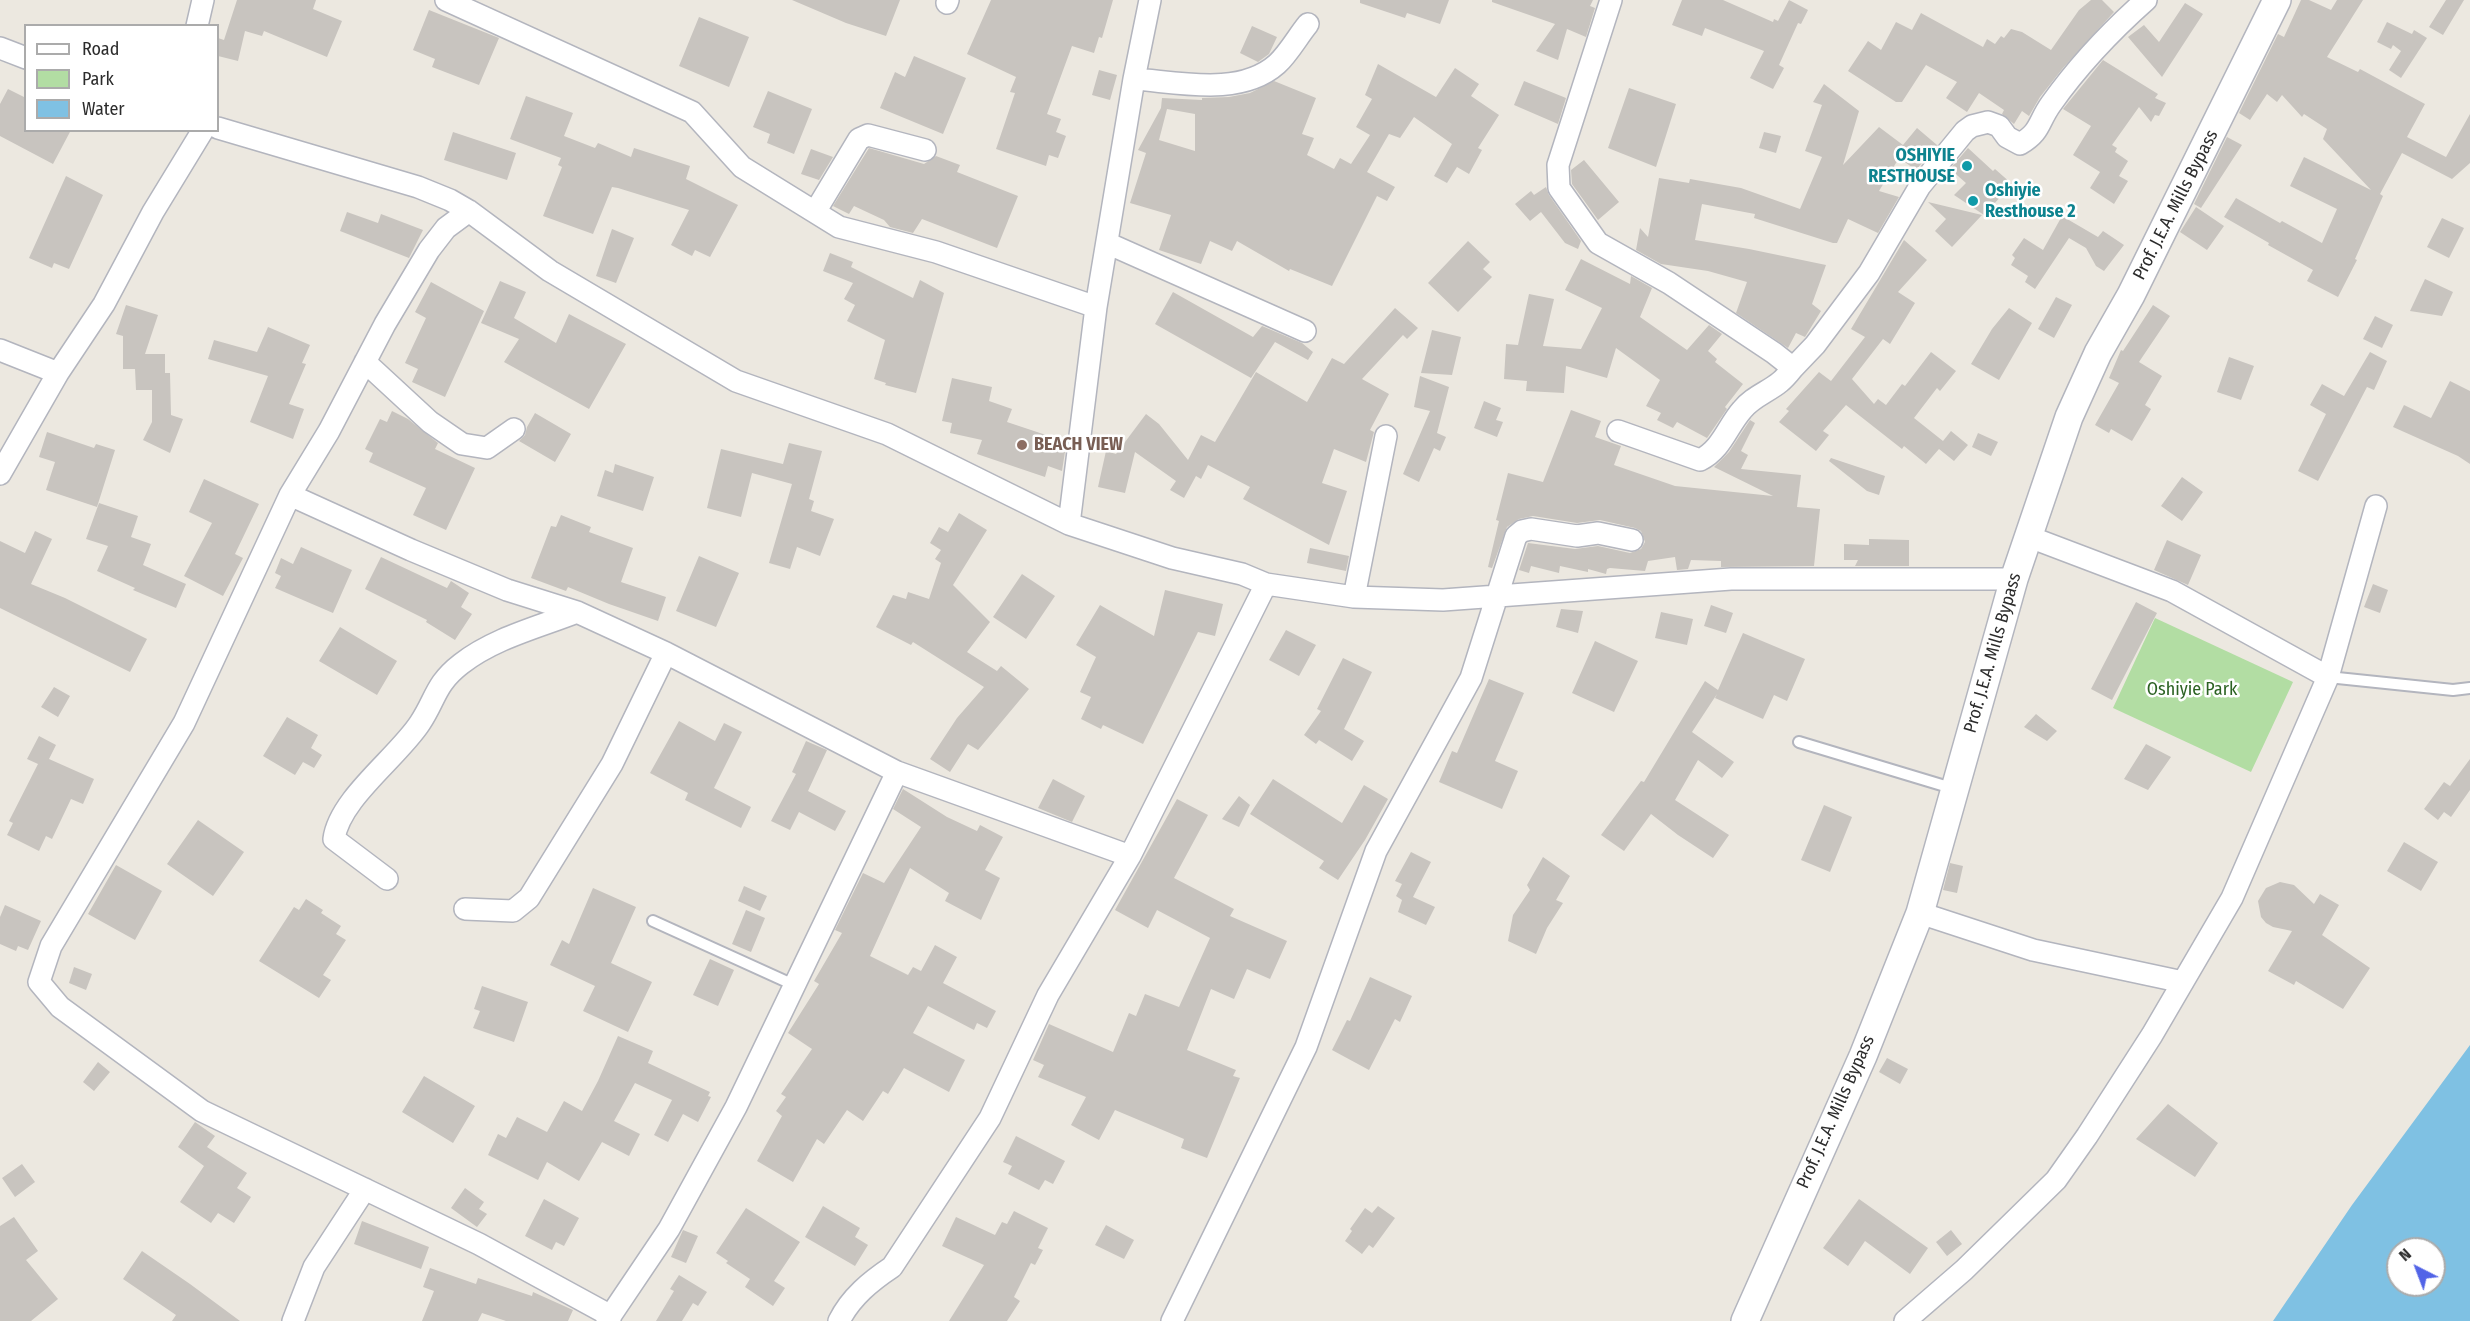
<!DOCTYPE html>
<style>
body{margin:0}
#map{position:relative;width:2470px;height:1321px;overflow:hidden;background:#ece8e0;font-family:"Fira Sans Condensed",sans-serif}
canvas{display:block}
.legend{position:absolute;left:24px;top:24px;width:195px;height:108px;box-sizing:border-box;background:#fff;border:2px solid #ababab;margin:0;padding:8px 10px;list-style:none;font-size:18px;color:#2c2c2c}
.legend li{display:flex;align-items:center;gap:12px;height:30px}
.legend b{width:30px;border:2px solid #ababab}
.north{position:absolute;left:2386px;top:1237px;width:60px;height:60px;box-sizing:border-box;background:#fff;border:2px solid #ababab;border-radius:50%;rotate:318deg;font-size:16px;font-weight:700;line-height:24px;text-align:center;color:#2c2c2c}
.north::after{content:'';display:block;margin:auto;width:21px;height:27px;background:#5264e7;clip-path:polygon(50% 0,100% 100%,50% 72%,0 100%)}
</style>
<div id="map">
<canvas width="2470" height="1321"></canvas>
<ul class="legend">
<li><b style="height:8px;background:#fff"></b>Road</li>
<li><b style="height:16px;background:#b2dda3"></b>Park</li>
<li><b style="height:16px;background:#7fc1e3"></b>Water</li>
</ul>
<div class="north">N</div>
</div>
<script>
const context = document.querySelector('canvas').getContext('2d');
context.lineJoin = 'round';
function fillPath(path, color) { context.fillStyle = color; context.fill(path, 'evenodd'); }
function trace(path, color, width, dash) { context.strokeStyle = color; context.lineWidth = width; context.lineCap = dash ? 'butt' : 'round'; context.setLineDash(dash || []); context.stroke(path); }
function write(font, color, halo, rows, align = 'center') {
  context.font = font + ' "Fira Sans Condensed",sans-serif'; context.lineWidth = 5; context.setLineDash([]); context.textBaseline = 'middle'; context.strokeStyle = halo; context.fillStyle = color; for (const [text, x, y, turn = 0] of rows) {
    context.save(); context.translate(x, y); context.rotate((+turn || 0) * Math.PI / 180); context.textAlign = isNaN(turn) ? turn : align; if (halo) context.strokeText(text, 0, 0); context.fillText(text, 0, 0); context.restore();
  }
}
fillPath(new Path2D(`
 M2155,618L2293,682L2251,772L2113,708Z`), '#b2dda3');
fillPath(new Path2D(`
 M2470,1045V1321H2273L2352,1205ZM2398,1249H2434V1285H2398Z`), '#7fc1e3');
fillPath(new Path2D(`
 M237,0H316L313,9L342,21L327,57L264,31L262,36L245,31L238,61L218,56V38L224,40Z
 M792,0H900L886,36L846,23Z
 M991,0H1113L1102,38L1099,37L1094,53L1072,46L1047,114L1061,119L1056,132L1066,136L1058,158L1049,155L1046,166L996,149L1015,93L1010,92L1016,77L967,54Z
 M1360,0H1449L1440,24L1407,13L1405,18L1360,3Z
 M1492,0H1593L1590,6L1595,8L1586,37L1567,29L1558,60L1536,51L1555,24L1492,2Z
 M1682,0H1723L1773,22L1774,19L1778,21L1789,0L1808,10L1801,24L1798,23L1779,65L1784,68L1773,89L1750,78L1764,51L1705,28L1702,36L1672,25Z
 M2091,0H2102L2114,12L2063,68L2040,97L2029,116L2022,111L2014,124L2002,114L2004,110L1979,93L1967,112L1946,98L1957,82L1926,65L1902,102H1896L1848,71L1868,41L1881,50L1896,22L1912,30L1921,13L1983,47L1987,39L1995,44L2001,36L2004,38L2011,29L2022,32L2051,50L2079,10Z
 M2301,0H2309L2331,10L2337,0H2363L2327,57L2358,72L2360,69L2425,104L2407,137L2446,157L2470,114V163L2452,179L2402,153L2380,194L2383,196L2355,259L2357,260L2338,297L2307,281L2313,270L2268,245L2269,243L2224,217L2236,198L2280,223L2282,221L2322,243L2337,209L2290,186L2304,157L2371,190L2323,139L2327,129L2304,114L2302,117L2282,95L2277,102L2267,94L2250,120L2239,113L2278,34L2284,37Z
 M2446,0H2464L2443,35L2429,27Z
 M2185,3L2203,14L2162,77L2128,37L2144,25L2159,42Z
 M429,10L499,38L479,85L432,67L435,59L413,50Z
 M699,17L749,37L729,87L679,66Z
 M2387,22L2412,34L2414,30L2427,38L2401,78L2389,70L2401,51L2393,45L2391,49L2377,42Z
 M1252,26L1277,37L1269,54L1258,62L1240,53Z
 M914,56L966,78L943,134L880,108L895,72L905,77Z
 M2103,60L2158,94L2155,98L2166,103L2159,116L2155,115L2151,122L2139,107L2112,145L2117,148L2115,152L2128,161L2119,176L2128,181L2114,204L2090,188L2100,172L2073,155L2091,126L2063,109Z
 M1378,64L1436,97L1455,68L1479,84L1471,96L1499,115L1478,148L1482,150L1469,174L1457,167L1447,183L1434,176L1452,144L1414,117L1400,138L1389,134L1367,172L1395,187L1387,201L1377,196L1332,286L1290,269L1289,271L1237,241L1232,251L1210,241L1201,264L1159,250L1171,215L1130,203L1146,153L1138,150L1161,108L1162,98L1202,100V98L1229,97L1250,93L1274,81L1316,98L1302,134L1314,138L1307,155L1334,169L1340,158L1351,164L1370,135L1356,127L1372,99L1365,95ZM1167,109L1195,114V151L1159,140Z
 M1099,70L1117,75L1110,100L1092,95Z
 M1524,81L1566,98L1558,124L1514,105Z
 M1824,84L1859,111L1843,165L1879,127L1903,145L1917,128L1937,145L1916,170L1899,158L1879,191L1899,197L1878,233L1848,219L1837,243H1833L1754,218L1755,214L1702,204L1695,240L1749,249L1826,265L1812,304L1821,311L1805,337L1796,333L1788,348L1736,313L1747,282L1708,271L1661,264L1636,250L1640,228L1648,237L1659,178L1689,183L1690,179L1741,188L1800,209L1822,157L1805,151L1822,105L1813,102Z
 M1629,88L1676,104L1656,167L1608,148Z
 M8,89L26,98V130H71L53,164L0,136V104Z
 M768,91L812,109L794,154L767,143L770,134L753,127Z
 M526,96L573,113L564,136L595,148L598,143L631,157L634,148L690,166L686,179L738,205L710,257L695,250L692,256L671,245L689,210L618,188L612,187L593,234L543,216L562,167L558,165L561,158L510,139Z
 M453,132L516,153L507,180L444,160Z
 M1764,132L1781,136L1776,153L1759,148Z
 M2227,137L2242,145L2201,208L2194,204Z
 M869,148L924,164L936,156L960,165L957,172L1018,196L997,248L922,219L913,233L890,227L884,220L854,206L849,214L833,206Z
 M1968,148L1993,171L1995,169L2012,184L1984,215L1954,195L1966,183L1950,169Z
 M811,149L833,157L819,180L801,174Z
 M1584,160L1619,202L1598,220L1572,184L1571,170Z
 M66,176L103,195L69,269L54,263L52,268L29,258Z
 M1546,187L1549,195L1581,241L1578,249L1565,243L1541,212L1530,221L1515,204L1531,191L1534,195Z
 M1928,202L1982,215L1952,247L1935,231L1946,219Z
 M2196,207L2224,226L2207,250L2180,232Z
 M347,212L378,223L381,214L423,230L409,258L340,231Z
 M2062,216L2098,237L2103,231L2124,245L2104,271L2096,266L2086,248L2069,238L2035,289L2025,282L2028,276L2011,265L2015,258L2012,255L2024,238L2043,250Z
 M2442,218L2464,228L2449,258L2427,247Z
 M612,229L634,238L616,283L596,276Z
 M1904,240L1927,260L1898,292L1915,303L1890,344L1883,339L1852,379L1874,404L1878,399L1886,405L1902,384L1905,386L1931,352L1956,371L1940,391L1937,388L1914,418L1943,441L1951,431L1968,445L1954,461L1939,449L1926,464L1904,446L1902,449L1846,405L1823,431L1829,435L1816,451L1779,422L1789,411L1786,409L1819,372L1831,381L1865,337L1851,329Z
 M1468,241L1490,262L1483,269L1492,277L1458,312L1428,283Z
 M830,253L853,262L851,267L913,298L920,280L944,293L916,393L885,385L886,383L874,379L885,340L847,321L855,305L844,299L853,283L823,271Z
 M1581,259L1630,284L1631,276L1652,288L1640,317L1687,350L1709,325L1722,334L1708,351L1717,359L1715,362L1743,384L1725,407L1727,409L1707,438L1677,422L1673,428L1657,420L1661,413L1646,406L1660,380L1616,348L1607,378L1566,366L1564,393L1526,391L1527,381L1504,379L1506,344L1518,345L1529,294L1554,299L1543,346L1581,349L1602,308L1565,290Z
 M2425,279L2453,292L2442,316L2410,311Z
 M500,281L526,292L514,318L556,343L569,314L626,344L589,409L504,362L519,339L481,323Z
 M431,282L484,311L445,397L412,382L418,369L405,363L426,318L415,312Z
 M1173,292L1253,337L1262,326L1302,343L1313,352L1308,360L1275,342L1251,378L1155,324Z
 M2056,297L2072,305L2054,338L2038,329Z
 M126,305L158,315L145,354H165V373H170L171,415L183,419L170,453L143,440L152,422V390H136L135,369H123V336L116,334Z
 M2153,305L2170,316L2139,362L2162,376L2145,405L2151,409L2132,441L2111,429L2109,433L2095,425L2119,383L2109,378L2121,350L2123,351Z
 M1395,308L1418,328L1407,339L1403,335L1362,379L1389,394L1370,430L1374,432L1366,462L1334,449L1322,483L1347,491L1329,545L1243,499L1250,487L1208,465L1201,479L1196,476L1184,498L1170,490L1176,481L1135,452L1125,493L1098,487L1106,451L1116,454L1146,414L1159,424L1188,460L1201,435L1215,442L1256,372L1307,402L1332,358L1344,364Z
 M2009,308L2032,323L1999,380L1971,364L1992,329Z
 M2375,316L2393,325L2382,348L2363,339Z
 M268,327L310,345L302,363L306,364L289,404L304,409L293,439L250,422L268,376L208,359L214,340L257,352Z
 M1432,330L1461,337L1452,375L1421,373Z
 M2370,352L2387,361L2374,390L2367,387L2318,481L2298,471L2326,414L2310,405L2322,384L2344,396Z
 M2229,357L2254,366L2241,400L2217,392Z
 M1420,376L1449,387L1437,433L1446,437L1440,451L1434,448L1419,482L1403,474L1430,411L1414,407Z
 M952,378L992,387L989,401L1012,409L1007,422L1058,439L1056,442L1066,445L1062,471L1048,466L1045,477L977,454L982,440L950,433L952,423L942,421Z
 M2450,381L2470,391V464L2458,456L2393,427L2404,405L2431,418Z
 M1484,401L1501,408L1496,420L1503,422L1497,437L1474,428Z
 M1571,410L1601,421L1595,437L1621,446L1614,465L1675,486L1773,496L1714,467L1729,452L1750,420L1755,423L1741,451L1748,455L1741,469L1801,475L1797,507L1820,509L1814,566L1721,567V561L1691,560L1688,569L1677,570L1675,557L1648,561L1645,571L1610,568L1607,569L1606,574L1588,569V572L1560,566L1559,573L1531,566L1529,573L1519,570L1528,543L1575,549L1598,546L1630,553L1641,549L1645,542L1641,531L1635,528L1600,520L1577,523L1533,516L1519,519L1507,527L1492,568L1488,567L1499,521L1496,520L1508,473L1543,482Z
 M392,411L408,419L438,443L435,449L475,468L446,530L413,515L426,488L369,462L373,453L365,449L380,419L387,422Z
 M535,413L571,434L555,462L519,441L525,435L527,427Z
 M47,432L94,448L96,444L115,450L97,507L46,490L55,462L39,457Z
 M1978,433L1998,442L1991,456L1972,447Z
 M789,443L822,451L809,499L814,501L811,511L834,519L820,556L797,547L790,569L769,563L792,484L752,473L741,517L707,508L721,449L783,464Z
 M1831,458L1885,476L1879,495L1867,491L1829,461Z
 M615,464L654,477L643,511L597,496L605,470L613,473Z
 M2182,477L2203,492L2182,521L2161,506Z
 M204,479L259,504L235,554L243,558L223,596L184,576L212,523L189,512Z
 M99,503L138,516L131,537L151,544L143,565L186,584L176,608L133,590L135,588L97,571L108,546L86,539Z
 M959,513L987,530L953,585L990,622L967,652L997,671L1001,666L1029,689L978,750L968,744L950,772L930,759L957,718L984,687L913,642L911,645L876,627L893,595L906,599L908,592L929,599L941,563L935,559L941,550L930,543L939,527L948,532Z
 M561,515L591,527L589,532L633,548L621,582L666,597L658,621L609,604L568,587L566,591L531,578L551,526L556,527Z
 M35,531L52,539L31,584L65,598L147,639L130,672L0,608V541L25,553Z
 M1869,539L1909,540V566H1855L1858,560H1844V544L1869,545Z
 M2167,540L2201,555L2188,585L2154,570Z
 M301,547L352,570L333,613L275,588L281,576L275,573L281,558L293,564Z
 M1310,548L1349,556L1346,571L1307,563Z
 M699,556L739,573L716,627L676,611Z
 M381,557L447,588L451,581L469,593L461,607L472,614L455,640L426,622L427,620L365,589Z
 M1022,574L1055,596L1026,639L993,617Z
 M2373,584L2388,590L2380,613L2364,607Z
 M1165,590L1223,604L1215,636L1198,632L1143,744L1103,725L1101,729L1081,719L1091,697L1080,692L1096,657L1076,645L1100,605L1154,636Z
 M2136,602L2157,613L2112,700L2091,689Z
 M1711,605L1733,613L1726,633L1704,626Z
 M1561,609L1583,611L1578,633L1556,627Z
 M1661,612L1693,619L1687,645L1655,638Z
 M340,627L397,661L377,695L319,661Z
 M1286,630L1316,645L1299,676L1269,660Z
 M1743,633L1805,659L1787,701L1774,695L1763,719L1715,698L1717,694L1692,732L1734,762L1722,778L1698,760L1675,800L1729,835L1713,858L1678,835L1651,814L1624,851L1601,835L1641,781L1644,782L1705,681L1718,690Z
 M1595,641L1638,661L1614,712L1572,693Z
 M1343,658L1372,672L1344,729L1364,741L1352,761L1319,740L1316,744L1304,735L1321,711L1317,709Z
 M1489,679L1524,693L1495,761L1518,771L1502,809L1439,782L1452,751L1457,753Z
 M54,687L70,696L58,717L41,707Z
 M2036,714L2057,731L2047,741L2024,727Z
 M287,717L318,735L311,748L322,755L314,768L303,762L295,775L263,756Z
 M679,721L715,741L724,723L742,732L714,788L751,807L741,828L685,800L688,793L650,773Z
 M39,736L56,745L49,759L94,779L83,804L71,799L52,839L46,836L39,851L7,835L13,823L9,821L38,764L27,759Z
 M806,741L827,750L808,791L846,811L835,831L799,812L790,830L771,821L796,774L792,772Z
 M2146,744L2171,757L2148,790L2124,779Z
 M2470,759V790L2451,817L2444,812L2438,820L2424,809L2444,782L2450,786Z
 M1053,779L1085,796L1072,822L1038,808Z
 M1273,779L1342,823L1364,785L1388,799L1365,840L1338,880L1319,868L1324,861L1250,814Z
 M903,789L947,817L977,831L980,825L1003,837L985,870L1000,878L981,920L945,901L949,893L910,868L870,956L908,975L913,967L921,971L935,945L957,957L943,983L996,1011L987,1028L977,1023L974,1030L928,1006L913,1033L965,1060L949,1092L904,1068L888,1094L883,1091L863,1121L847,1110L824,1144L817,1139L793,1182L757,1161L782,1116L776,1111L786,1097L781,1094L812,1049L788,1033L819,984L814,981L842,933L835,930L863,873L884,883L921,827L893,809Z
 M1239,796L1250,805L1239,827L1222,819Z
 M1177,799L1208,815L1174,878L1234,909L1230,916L1287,941L1270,979L1247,969L1234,999L1211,989L1187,1050L1236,1070L1233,1076L1240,1078L1207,1158L1181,1148L1184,1139L1115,1110L1099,1140L1071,1125L1086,1097L1038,1077L1044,1065L1033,1060L1049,1024L1113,1052L1129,1013L1136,1016L1145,994L1179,1007L1210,938L1157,910L1148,928L1115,910Z
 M1824,805L1852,817L1830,872L1801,860Z
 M198,820L244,852L213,896L167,864Z
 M2404,842L2438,862L2421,891L2387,871Z
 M1411,852L1431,862L1413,897L1435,907L1426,925L1398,912L1402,900L1396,896L1402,884L1395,881Z
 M1543,857L1570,876L1556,900L1563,903L1547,928L1536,954L1508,941L1513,915L1530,890L1527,885Z
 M1950,863L1963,866L1957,893L1943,890Z
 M116,865L162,891L135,940L88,914Z
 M2280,882L2294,885L2314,904L2320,894L2339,905L2322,935L2370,968L2343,1009L2296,981L2294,985L2268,971L2292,931L2273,927L2266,923L2261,917L2258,901L2266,888Z
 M744,886L767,896L760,911L738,901Z
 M593,888L636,907L611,963L652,982L628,1032L583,1011L595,986L550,965L562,940L569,944Z
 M306,899L323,910L321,913L341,926L336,934L346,940L323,975L331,980L319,998L259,961L294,907L299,910Z
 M5,905L41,921L28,950L18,946L16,951L0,944V917Z
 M746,910L765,918L751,952L732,944Z
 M710,959L734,970L718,1006L693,995Z
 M74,967L92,974L86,990L69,983Z
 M1370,977L1412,996L1400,1022L1395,1019L1369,1070L1332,1050L1347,1020L1350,1021Z
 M482,986L528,1002L514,1042L473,1028L480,1011L474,1009Z
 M618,1036L653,1051L648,1063L710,1092L708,1096L711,1097L698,1122L683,1114L668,1142L654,1135L672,1100L635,1083L614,1121L640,1134L629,1156L602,1142L579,1181L547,1162L538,1180L488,1155L498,1134L506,1138L517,1117L547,1132L564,1101L582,1111L598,1081Z
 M1887,1058L1908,1069L1900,1084L1879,1072Z
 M98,1062L110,1072L94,1091L83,1082Z
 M424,1076L475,1106L453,1143L402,1112Z
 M2168,1104L2218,1143L2195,1177L2136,1139Z
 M195,1122L215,1136L207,1147L247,1173L237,1188L251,1197L234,1223L218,1213L211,1223L180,1202L204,1166L178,1147Z
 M1016,1136L1065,1161L1053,1184L1045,1180L1039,1190L1008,1174L1012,1166L1003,1162Z
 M22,1164L35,1182L15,1197L2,1178Z
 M465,1188L484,1202L479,1209L487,1214L477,1227L451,1208Z
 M544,1199L579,1218L564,1246L556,1242L552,1250L525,1236Z
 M1859,1199L1928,1248L1910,1274L1865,1241L1848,1266L1823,1248Z
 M823,1206L860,1228L855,1237L868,1245L855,1266L805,1237Z
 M1378,1206L1395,1218L1373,1248L1369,1245L1362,1254L1345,1241L1352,1231L1350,1229L1365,1208L1372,1213Z
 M746,1208L800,1242L774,1281L785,1288L773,1306L745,1287L750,1279L726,1263L728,1261L716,1253Z
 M1014,1211L1048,1228L1038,1248L1043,1250L1035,1265L1031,1263L1014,1297L1020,1301L1007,1321H949L984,1265L942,1246L956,1217L995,1235L1002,1222L1007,1224Z
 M14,1217L38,1251L26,1260L58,1299L31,1321H0V1226Z
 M362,1221L429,1247L421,1269L354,1244Z
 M1106,1225L1134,1240L1124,1259L1095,1245Z
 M683,1230L698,1236L686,1263L671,1257Z
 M1951,1230L1962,1244L1947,1256L1936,1242Z
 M142,1251L190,1284L240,1321H172L176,1315L123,1279Z
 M430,1268L476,1284L478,1278L532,1296L533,1292L573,1310L568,1321H506L482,1313L478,1321H422L434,1291L423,1287Z
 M679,1275L707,1292L698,1306L693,1303L682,1321H656L674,1291L670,1289Z`), '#c8c4bf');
const service = new Path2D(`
 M2328,677L2453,690L2470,688
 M1799,742L1955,789
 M653,921L794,985`);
const minor = new Path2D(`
 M446,0L692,112L742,167L839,227L936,252L1096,307
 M1611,0L1558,165L1559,188L1598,243L1669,283L1774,353L1793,368C1789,373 1785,378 1780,382C1768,392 1752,397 1742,410C1727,427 1722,449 1700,460L1618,431
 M947,3L948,0
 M197,26L203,0
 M0,48L26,58
 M1134,79C1178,82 1240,97 1277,64C1289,53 1298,36 1308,24
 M218,128L418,187L450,200L469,211L550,271L736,381L887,434L1069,524L1172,558L1242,574L1266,584L1354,597L1443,600L1731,579H2014
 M469,211L446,228L429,250L385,324L329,431L290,495L184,723L51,946L39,982L60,1007L202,1111L479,1244L611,1316
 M815,212L859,139L868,135L925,150
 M1107,243L1305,331
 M0,350L58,373
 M365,362L430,422L462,444L487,448L514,429
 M1793,368L1815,345L1869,273L1920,186L1965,131L1972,126L1988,122L1999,126L2007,137L2020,144C2041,132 2038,122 2051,104C2078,66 2111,31 2146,0
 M0,474L58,373L104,304L153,212L203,130
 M290,495L411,550L507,590L577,612L666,653L897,772L1130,856
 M1069,524L1096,307L1134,79L1150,0
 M2027,536L2172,591L2328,677
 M1354,597L1386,436
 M387,879L334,839C339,799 398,757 420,723C436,699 435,684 461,664C494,638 539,627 577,612
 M465,909L513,911L529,898L612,764L666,653
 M1920,913L2033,950L2183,982
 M293,1321L314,1267L365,1189
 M607,1321L669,1229L736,1107L897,772
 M839,1321C851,1297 871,1281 892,1267L990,1118L1048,995L1130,856L1266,584
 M1172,1321L1306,1047L1376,851L1471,678L1516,536L1522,531L1531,529L1577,536L1598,533L1632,540
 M1905,1321L1964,1270L2056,1180L2087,1136L2152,1035L2232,898L2328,677L2376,506`);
const tertiary = new Path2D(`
 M1745,1321L1863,1056L1920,913L2014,579L2069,417L2098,353L2131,295L2277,0`);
trace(service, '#b3b5be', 14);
trace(minor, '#b3b5be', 24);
trace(tertiary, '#b3b5be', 30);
trace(service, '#fff', 10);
trace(minor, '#fff', 21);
trace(tertiary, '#fff', 27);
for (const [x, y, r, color] of [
 [1967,166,6,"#0f9aa8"],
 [1973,201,6,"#0f9aa8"],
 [1022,445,6,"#8d6e63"]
]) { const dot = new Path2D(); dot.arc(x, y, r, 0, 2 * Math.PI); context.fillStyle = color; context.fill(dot); trace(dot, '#fff', 2); }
write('bold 18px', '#0d838f', '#fff', [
 ["OSHIYIE",1955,156],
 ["RESTHOUSE",1955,177],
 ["Oshiyie",1985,191,"left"],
 ["Resthouse 2",1985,212,"left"]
], 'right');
write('18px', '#2c2c2c', '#fff', [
 ["Prof. J.E.A. Mills Bypass",2176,205,-63],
 ["Prof. J.E.A. Mills Bypass",1993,653,-74],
 ["Prof. J.E.A. Mills Bypass",1836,1112,-66]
]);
write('bold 18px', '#785e54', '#fff', [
 ["BEACH VIEW",1034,445]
], 'left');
write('18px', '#2c6223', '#fff', [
 ["Oshiyie Park",2192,690]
]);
</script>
